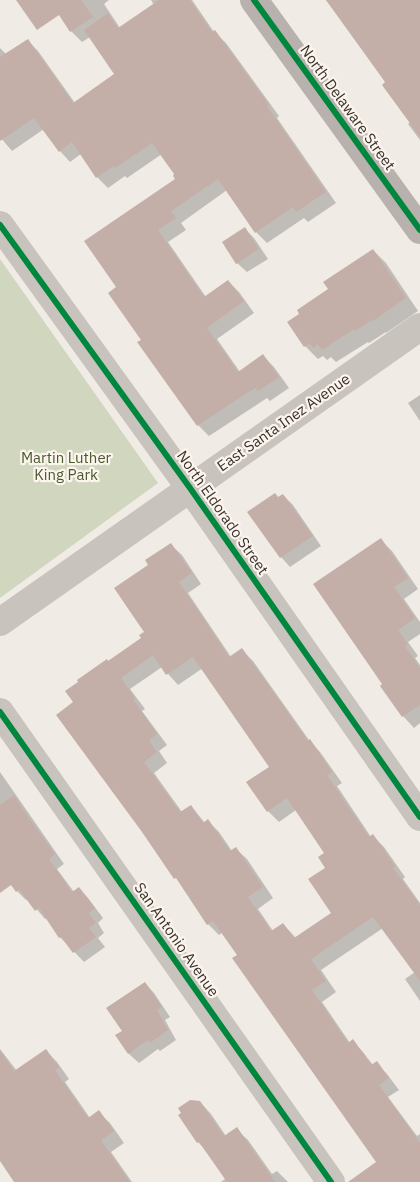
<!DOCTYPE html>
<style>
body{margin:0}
canvas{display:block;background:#f0ebe5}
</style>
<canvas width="420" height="1182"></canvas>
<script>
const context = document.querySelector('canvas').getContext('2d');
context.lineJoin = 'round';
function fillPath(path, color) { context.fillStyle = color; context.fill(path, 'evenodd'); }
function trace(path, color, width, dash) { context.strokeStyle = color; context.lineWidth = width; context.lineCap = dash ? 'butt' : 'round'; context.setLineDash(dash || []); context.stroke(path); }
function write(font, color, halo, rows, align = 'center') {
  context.font = font + ' "IBM Plex Sans",sans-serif'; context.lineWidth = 4.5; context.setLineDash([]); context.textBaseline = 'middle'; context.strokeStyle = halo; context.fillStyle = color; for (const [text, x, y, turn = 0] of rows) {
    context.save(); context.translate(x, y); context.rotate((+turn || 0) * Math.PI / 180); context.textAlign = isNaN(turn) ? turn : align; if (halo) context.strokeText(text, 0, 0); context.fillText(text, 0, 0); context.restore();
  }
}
fillPath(new Path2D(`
 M0,259L158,483L0,598Z`), '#d1d6bf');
fillPath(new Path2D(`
 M49,0H109L104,4L120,28L154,5L151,0H192L214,32L226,43L279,116L277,118L336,203L308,222L304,218L267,243L256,232L227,190L181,223L186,230L168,242L206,297L228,281L239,292L254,313L217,339L240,372L263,356L274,367L289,388L270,401L267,398L258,404L209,436L198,425L142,340L118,287L177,179L176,175L162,154L127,178L125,176L108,188L97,177L81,154L70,162L60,151L44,129L12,151L0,137V48L6,54L27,40L38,51L75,103L116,75L90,37L82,42L71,31Z
 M326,0H420V140L408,124L410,122L387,83Z
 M245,229L254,238L268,259L247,272L237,263Z
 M373,250L386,263L418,311L386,333V332L369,343L368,342L336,362L331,357L327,360L323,356L318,359L305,346L289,323L329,290Z
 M420,395V421L408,403Z
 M283,495L293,505L321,546L290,567L281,557L279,499Z
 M380,539L392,551L418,589L404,599L420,622V634L408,642L418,656L415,658L420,665V723L414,728L403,716L384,684Z
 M171,545L182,555L201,584L188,593L231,657L242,650L253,661L309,740L320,752L342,783L337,786L371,837L373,836L384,847L405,877L403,879L420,903V1001L405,979L415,972L383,928L321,970L336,992L322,1002L350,1043L353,1041L363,1052L373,1065L376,1063L387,1074L399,1090L388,1097L417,1136L420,1134V1182H382L378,1163L223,932L219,935L208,924L75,703L109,662L143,638L145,632L150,565ZM162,667L178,685L203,668L271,767L248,782L268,811L279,822L296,810L326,853L333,914L296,938L283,924L273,931L258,909L273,898L247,859L236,849L232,851L219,832L208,821L205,823L191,806L182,812L154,773L167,763L159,751L167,745L142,711L145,709L130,689Z
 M0,772L64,864L57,869L74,892L79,888L88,898L103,918L98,923L104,933L98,938L105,947L84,962L60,937L47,918L45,919L28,899L26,900L17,891L0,851Z
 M145,983L154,993L170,1017L165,1020L176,1040L160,1051L158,1049L139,1063L129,1054L117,1036L123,1031Z
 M0,1049L17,1071L46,1051L57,1062L69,1079L65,1082L90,1118L98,1112L110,1123L124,1143L111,1152L132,1182H17L0,1158Z
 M200,1102L211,1114L226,1136L236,1129L248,1140L272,1174L277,1171L288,1182H221L226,1178L208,1152L198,1142Z`), '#0003');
fillPath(new Path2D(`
 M16,0H81L93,17L70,32L59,15L37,30Z
 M159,0H190L212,32L215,30L269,105L267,106L326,192L296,212L293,207L255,233L218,179L171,211L176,218L158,230L204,297L228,280L244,301L207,328L238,372L263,354L279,377L258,391L256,388L247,393L197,426L137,342L141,340L108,293L116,287L84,241L175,179L173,176L174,174L152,143L115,168L114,166L96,178L72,142L59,152L34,118L0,141V57L28,39L73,103L114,74L84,30L108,13L118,28Z
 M326,0H420V137L382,85L385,82Z
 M245,227L259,249L236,264L222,242Z
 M373,249L406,298L373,321L372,320L355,331L354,329L322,350L318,344L313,348L310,343L304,347L287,322L299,314L297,310L328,289L323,282Z
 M275,493L278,497L283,494L313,536L280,558L247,512Z
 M381,538L408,578L394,587L415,618L398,630L408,644L405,646L420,668V705L402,717L380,686L382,684L313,584Z
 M171,543L192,573L179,582L229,657L242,648L308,741L310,739L332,772L327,775L369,837L373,834L395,866L393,868L420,905V981L373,917L311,959L326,981L312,990L348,1043L353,1039L371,1065L377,1061L389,1078L379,1085L420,1143V1182H348L376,1162L232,958L237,955L213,921L207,925L176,878L174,879L142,832L56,715L73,702L65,691L78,682L77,680L107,659L108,661L141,638L139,635L144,632L114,588L148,565L145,560ZM153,655L166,675L193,657L269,767L246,782L267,812L287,798L324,853L318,857L325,868L308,879L331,913L294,938L283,923L271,931L248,897L263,887L236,847L230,851L208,819L203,823L191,805L180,812L144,762L157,752L149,740L157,734L133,699L135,698L121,678Z
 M14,795L26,814L55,854L49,859L72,892L79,887L95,908L89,913L96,923L89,928L96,937L73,953L61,937L59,938L39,908L35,911L19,889L16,892L11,885L0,893V805Z
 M145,982L162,1007L157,1010L168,1030L150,1043L148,1040L128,1054L115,1035L122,1031L106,1008Z
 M46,1049L59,1067L55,1070L88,1118L99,1110L114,1131L101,1140L130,1182H14L0,1161V1050L14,1071Z
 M190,1100L200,1101L224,1136L237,1127L275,1182H227L199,1142L197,1143L178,1115L181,1113L178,1108Z`), '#c3afa7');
trace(new Path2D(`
 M0,225L190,488L420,817
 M0,622L420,327
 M0,712L331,1182`), '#c9c3be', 28);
trace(new Path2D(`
 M254,0L420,230`), '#b8b1ad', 28);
trace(new Path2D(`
 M254,0L420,230
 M0,225L190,488L420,817
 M0,712L331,1182`), '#00873e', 6);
write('15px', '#3b302b', '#fbf5ee', [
 ["North Delaware Street",347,108,54],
 ["East Santa Inez Avenue",284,423,-35],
 ["North Eldorado Street",222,513,55],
 ["San Antonio Avenue",176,940,55]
]);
write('15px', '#4a5a2e', '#fbf5ee', [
 ["Martin Luther",66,459],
 ["King Park",66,476]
]);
</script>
